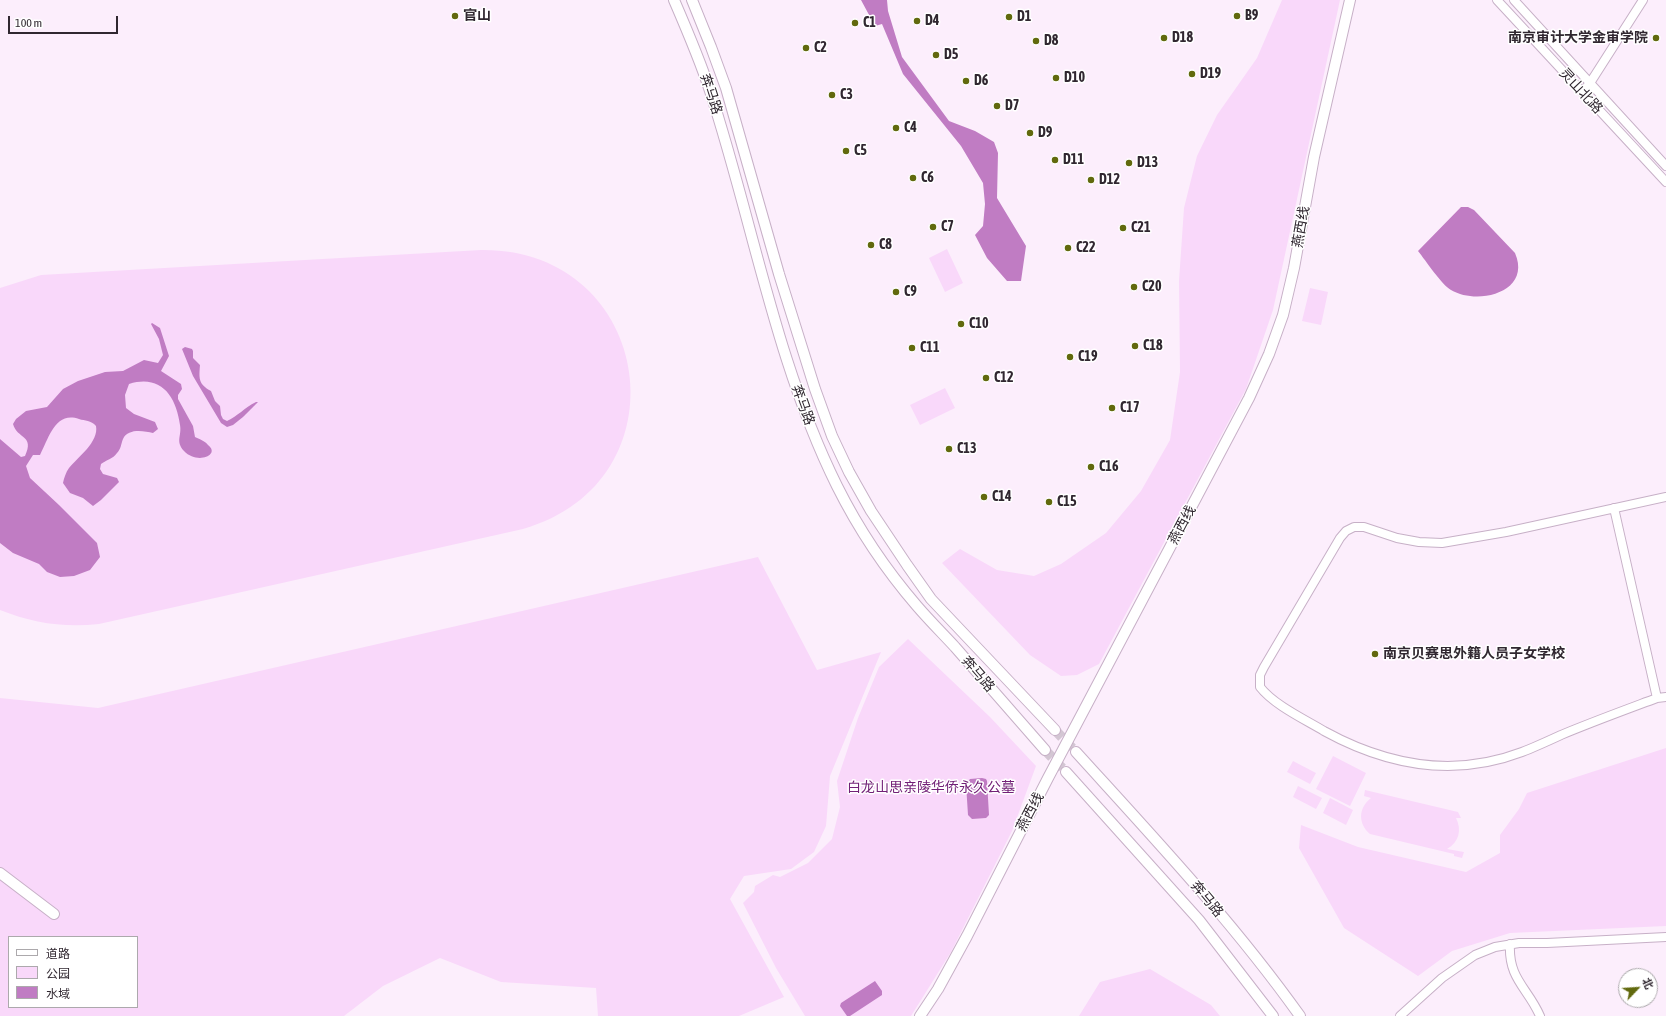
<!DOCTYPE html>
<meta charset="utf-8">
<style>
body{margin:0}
#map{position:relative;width:1666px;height:1016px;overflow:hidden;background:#fceefc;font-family:"Asap Condensed","Noto Sans SC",sans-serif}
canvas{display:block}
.legend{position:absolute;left:8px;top:936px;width:130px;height:72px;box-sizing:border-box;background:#fff;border:1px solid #aca9ac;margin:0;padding:5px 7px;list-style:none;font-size:12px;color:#302730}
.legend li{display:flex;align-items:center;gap:8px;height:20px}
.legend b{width:20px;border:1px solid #aca9ac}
.north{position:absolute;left:1618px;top:968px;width:40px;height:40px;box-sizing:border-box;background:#fff;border:1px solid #aca9ac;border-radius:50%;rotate:65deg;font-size:11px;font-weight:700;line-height:16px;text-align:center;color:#302730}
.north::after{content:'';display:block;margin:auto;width:14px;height:18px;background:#61690d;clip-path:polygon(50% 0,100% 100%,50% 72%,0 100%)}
.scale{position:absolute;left:8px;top:16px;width:110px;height:18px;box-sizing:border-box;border:2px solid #302730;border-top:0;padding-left:5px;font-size:12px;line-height:14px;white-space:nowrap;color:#302730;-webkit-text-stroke:3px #fff;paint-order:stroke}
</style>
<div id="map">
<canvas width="1666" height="1016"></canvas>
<ul class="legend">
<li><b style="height:5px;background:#fff"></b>道路</li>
<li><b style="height:11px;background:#f9d8fa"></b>公园</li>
<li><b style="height:11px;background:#c07cc3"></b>水域</li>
</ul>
<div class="north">北</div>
<div class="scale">100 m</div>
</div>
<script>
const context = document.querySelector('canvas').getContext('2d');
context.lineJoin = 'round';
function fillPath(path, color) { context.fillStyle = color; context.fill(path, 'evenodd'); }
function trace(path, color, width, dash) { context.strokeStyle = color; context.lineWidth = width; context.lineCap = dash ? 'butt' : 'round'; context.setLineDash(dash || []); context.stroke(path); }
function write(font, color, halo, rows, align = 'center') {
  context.font = font + ' "Asap Condensed","Noto Sans SC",sans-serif'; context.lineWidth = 3; context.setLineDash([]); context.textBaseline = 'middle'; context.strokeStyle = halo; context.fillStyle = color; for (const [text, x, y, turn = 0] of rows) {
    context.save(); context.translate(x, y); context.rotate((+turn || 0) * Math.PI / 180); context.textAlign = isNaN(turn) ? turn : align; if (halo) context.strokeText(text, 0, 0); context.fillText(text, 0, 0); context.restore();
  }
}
fillPath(new Path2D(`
 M1282,0H1340L1273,310L1246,389L1099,664L1077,675L1061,676L1030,655L942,563L960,549L997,570L1034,576L1061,564L1106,533L1141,491L1170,440L1180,372L1179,281L1184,208L1197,156L1217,115L1257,58Z
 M947,249L963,283L945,292L929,258Z
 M481,250C654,248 689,482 523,529L99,624C64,628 33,623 0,610V288L41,275Z
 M1310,288L1328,292L1321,325L1302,321Z
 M945,388L955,408L920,425L910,405Z
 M758,557L817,670L881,652L830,776L826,826L814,852L791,869L744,876L730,899L784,997L739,1016H598L596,988L501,982L440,958L383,986L344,1016H0V698L98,708ZM9,937H137V1007H9Z
 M908,639L990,717L1036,766L1012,831L951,952L911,1016H805L776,968L743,903L754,892L755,886L773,875L780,877L808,863L832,839L840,807L837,781L858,718L879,667Z
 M1666,748V926L1510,933L1452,951L1418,976L1344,928L1299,848L1301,825L1358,847L1466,872L1500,853V835L1519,809L1527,793Z
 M1333,756L1366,773L1350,806L1316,789Z
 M1293,761L1316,773L1310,784L1287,772Z
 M1298,786L1322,798L1316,809L1293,797Z
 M1365,790L1458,812L1461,818H1456C1462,830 1459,842 1447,849L1464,852L1462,858L1454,856V854L1370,834C1358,824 1358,808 1371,798L1364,796Z
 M1330,798L1353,810L1346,825L1323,813Z
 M1150,969L1211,1005L1220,1016H1079L1100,982Z`), '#f9d8fa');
fillPath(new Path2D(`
 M861,0H887L888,11L902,57L949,121L975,131L994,142L998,153L997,198L1026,246L1021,281H1007L987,258L975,235L983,226L985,204L983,183L961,146L903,74L882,24L875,26Z
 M1461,207H1468L1474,210L1515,253C1532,292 1478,306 1451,290C1442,285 1426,261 1418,251Z
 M152,323L160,328L169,356L161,371L181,384L182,389L178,395V399L193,426L195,437C199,439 205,441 208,445C221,455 197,465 184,451C175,441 182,436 180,425C176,396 161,374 129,384L125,395L126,408L134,414L155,422L158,429L153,433C144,431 128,428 123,439C121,444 121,449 117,453C113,459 106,460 101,464L100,469L103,474L117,478L119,482L101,500L93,506L83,498L70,493L63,483C64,478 66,472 69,468C78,457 99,442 96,426C91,420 85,421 79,419C55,411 49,438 40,455H33L26,466L30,478L59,505L97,543L100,557L90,570L74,576L60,577L47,572L39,564L13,553L0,543V439L21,457L25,456C35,435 17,439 13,424L16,419L26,411L47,407L63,389L78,381L105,372L123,371L144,360L158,363L163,355L159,339L151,324Z
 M185,347L192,349L193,351V358L200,365C199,378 198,384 211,391L215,401L220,406L221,415L223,419L227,421C238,416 244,408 256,402H258L243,417L233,425L227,427L221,423L193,376L182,349Z
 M982,778L986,779L987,781L989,815L986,818L972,819L968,815L966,784L970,779Z
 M875,981L882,991V995L850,1016H847L840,1006L841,1003Z`), '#c07cc3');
trace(new Path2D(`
 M1055,730L1076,752
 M1045,750L1066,772`), '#d3c6d3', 10, [10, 5]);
const minor = new Path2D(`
 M1497,0L1666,182
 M1514,0L1666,166
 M1582,92L1590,83L1643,0
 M1666,497L1506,532L1442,543L1419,542L1397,538L1364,527H1354L1346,531L1340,538L1264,667L1260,675V687C1274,705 1304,719 1324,731C1386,765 1454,778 1522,752C1535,747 1548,741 1561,735C1592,722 1625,710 1657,698L1666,697
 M1614,508L1657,698
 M1510,944C1508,979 1528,988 1540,1016
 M1400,1016L1442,978L1475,955L1495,947L1519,943H1547L1666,937`);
const major = new Path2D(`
 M674,0C687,30 700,60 710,91C753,222 775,361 837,486C858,528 886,570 917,606C929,620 942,633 955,647C985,681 1015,716 1045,750
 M692,0L711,47L726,88L779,274L815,389L832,436L849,472L871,511L907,565L931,599L1055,730
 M1076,752C1154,838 1233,922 1300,1016
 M1066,772L1199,920L1273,1016
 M0,873L54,914
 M920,1016L938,989L967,936L1048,778L1249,398L1269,354L1283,315L1294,268L1314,157L1350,0`);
trace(minor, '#c7b0c7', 10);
trace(major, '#c7b0c7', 12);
trace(minor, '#fff', 8);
trace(major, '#fff', 10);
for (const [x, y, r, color] of [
 [455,16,4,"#61690d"],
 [1237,16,4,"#61690d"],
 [1009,17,4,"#61690d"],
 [917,21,4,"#61690d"],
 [855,23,4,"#61690d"],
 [1164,38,4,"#61690d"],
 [1656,38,4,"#61690d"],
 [1036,41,4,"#61690d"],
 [806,48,4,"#61690d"],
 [936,55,4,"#61690d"],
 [1192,74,4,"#61690d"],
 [1056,78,4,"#61690d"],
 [966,81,4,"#61690d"],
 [832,95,4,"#61690d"],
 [997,106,4,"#61690d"],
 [896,128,4,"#61690d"],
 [1030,133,4,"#61690d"],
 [846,151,4,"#61690d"],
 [1055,160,4,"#61690d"],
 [1129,163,4,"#61690d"],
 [913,178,4,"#61690d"],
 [1091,180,4,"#61690d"],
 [933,227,4,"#61690d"],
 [1123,228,4,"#61690d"],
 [871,245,4,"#61690d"],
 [1068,248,4,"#61690d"],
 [1134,287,4,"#61690d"],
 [896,292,4,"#61690d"],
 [961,324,4,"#61690d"],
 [1135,346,4,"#61690d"],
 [912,348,4,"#61690d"],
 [1070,357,4,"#61690d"],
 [986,378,4,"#61690d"],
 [1112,408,4,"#61690d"],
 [949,449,4,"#61690d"],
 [1091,467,4,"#61690d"],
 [984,497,4,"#61690d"],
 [1049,502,4,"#61690d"],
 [1375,654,4,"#61690d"]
]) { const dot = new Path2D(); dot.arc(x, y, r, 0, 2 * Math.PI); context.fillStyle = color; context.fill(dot); trace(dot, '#fff', 1.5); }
write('bold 14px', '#302730', '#fff', [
 ["官山",463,16],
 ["B9",1245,16],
 ["D1",1017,17],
 ["D4",925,21],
 ["C1",863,23],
 ["D18",1172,38],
 ["南京审计大学金审学院",1648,38,"right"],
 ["D8",1044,41],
 ["C2",814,48],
 ["D5",944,55],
 ["D19",1200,74],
 ["D10",1064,78],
 ["D6",974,81],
 ["C3",840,95],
 ["D7",1005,106],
 ["C4",904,128],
 ["D9",1038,133],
 ["C5",854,151],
 ["D11",1063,160],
 ["D13",1137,163],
 ["C6",921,178],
 ["D12",1099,180],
 ["C7",941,227],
 ["C21",1131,228],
 ["C8",879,245],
 ["C22",1076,248],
 ["C20",1142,287],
 ["C9",904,292],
 ["C10",969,324],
 ["C18",1143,346],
 ["C11",920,348],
 ["C19",1078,357],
 ["C12",994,378],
 ["C17",1120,408],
 ["C13",957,449],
 ["C16",1099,467],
 ["C14",992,497],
 ["C15",1057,502],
 ["南京贝赛思外籍人员子女学校",1383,654]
], 'left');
write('14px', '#302730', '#fff', [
 ["灵山北路",1581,91,47],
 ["奔马路",711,94,72],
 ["燕西线",1301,227,-80],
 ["奔马路",803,405,70],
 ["燕西线",1182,525,-62],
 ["奔马路",978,674,49],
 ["燕西线",1030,812,-62],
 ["奔马路",1207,899,50]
]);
write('14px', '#722077', '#fff', [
 ["白龙山思亲陵华侨永久公墓",931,788]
]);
</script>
